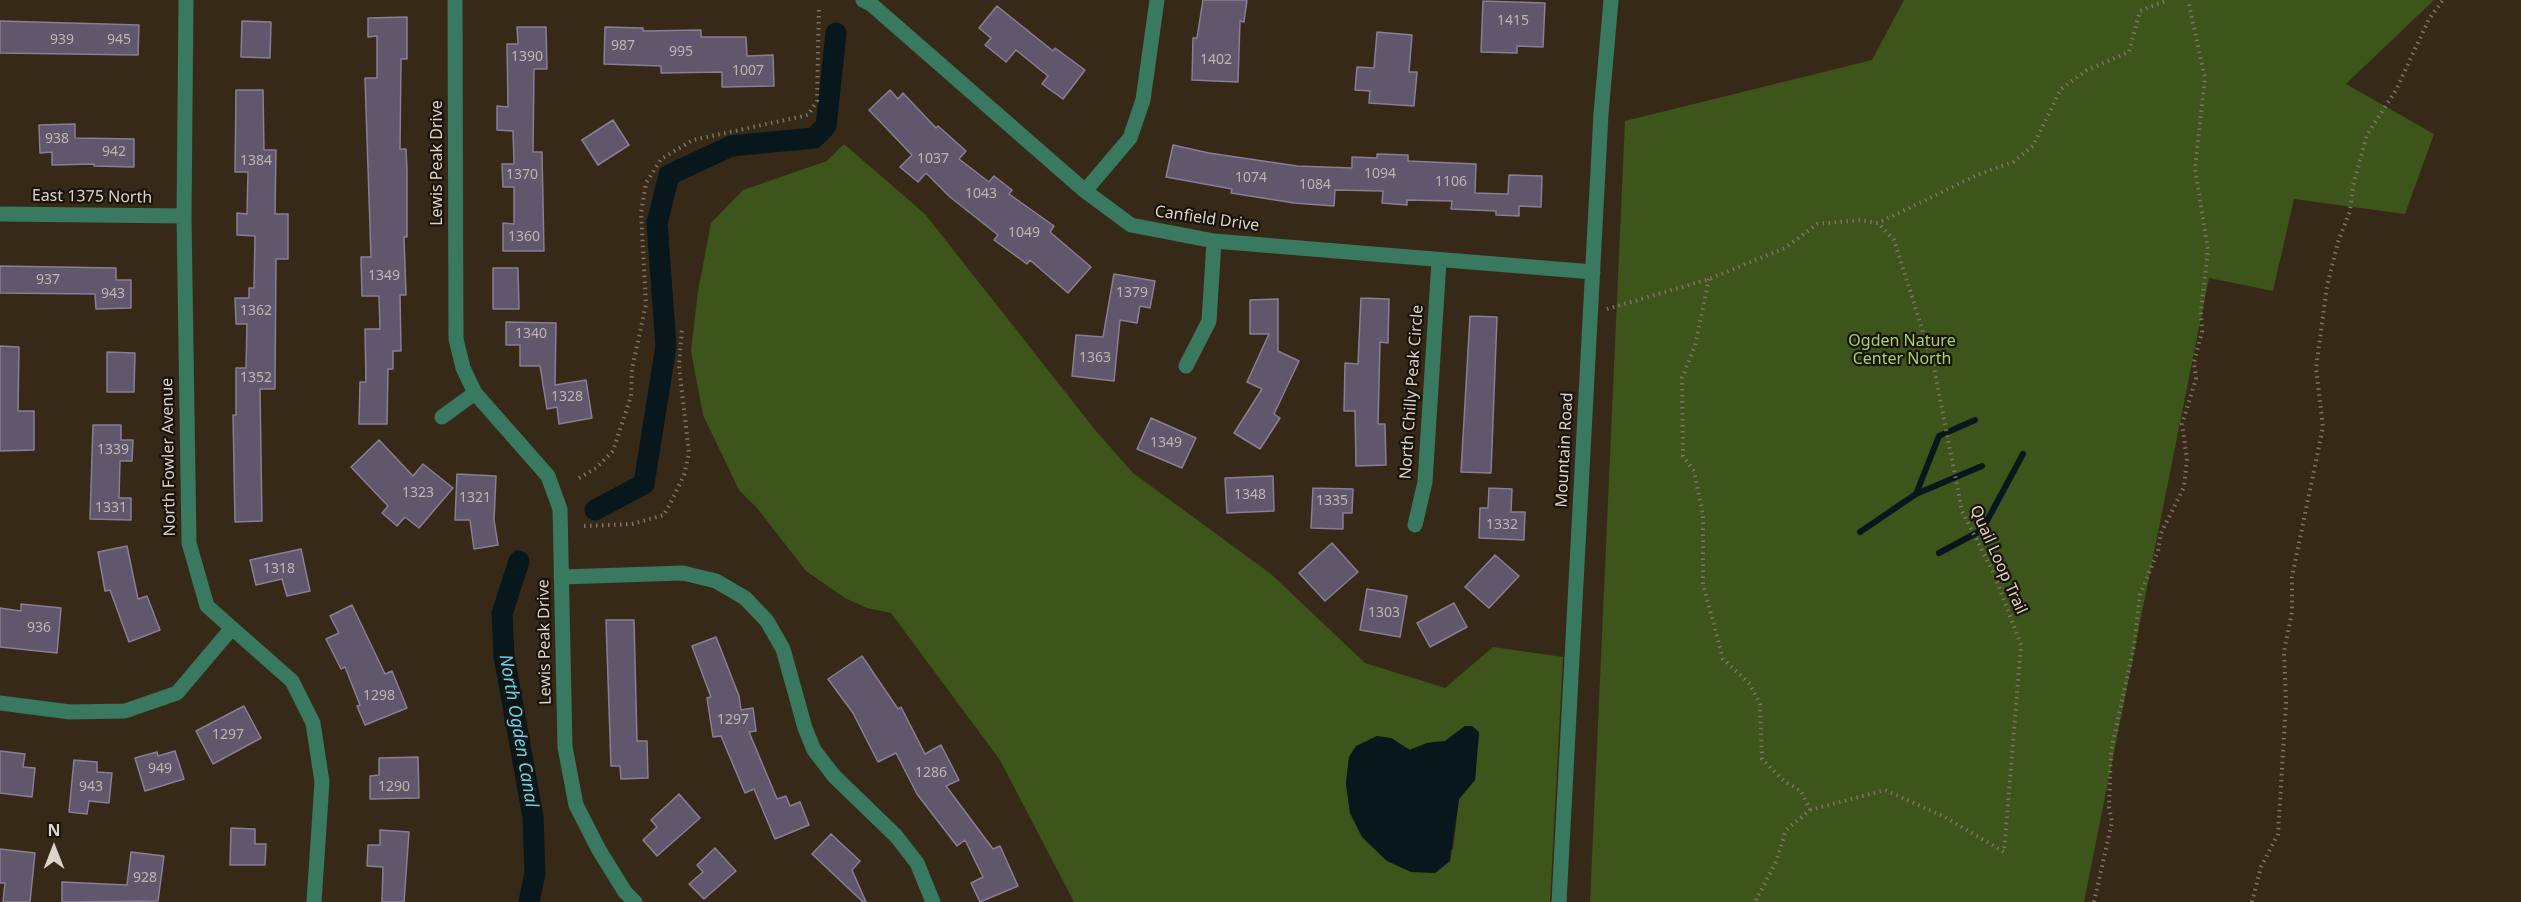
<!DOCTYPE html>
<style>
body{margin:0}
#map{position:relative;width:2521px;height:902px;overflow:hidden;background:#372918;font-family:"Noto Sans",sans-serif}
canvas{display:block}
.north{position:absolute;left:24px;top:818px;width:60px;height:60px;-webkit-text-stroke:4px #1a130c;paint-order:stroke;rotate:0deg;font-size:16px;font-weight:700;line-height:24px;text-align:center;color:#ddd4c9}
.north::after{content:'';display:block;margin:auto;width:21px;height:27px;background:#ddd4c9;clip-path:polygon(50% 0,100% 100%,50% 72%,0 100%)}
</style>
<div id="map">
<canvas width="2521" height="902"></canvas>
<div class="north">N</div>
</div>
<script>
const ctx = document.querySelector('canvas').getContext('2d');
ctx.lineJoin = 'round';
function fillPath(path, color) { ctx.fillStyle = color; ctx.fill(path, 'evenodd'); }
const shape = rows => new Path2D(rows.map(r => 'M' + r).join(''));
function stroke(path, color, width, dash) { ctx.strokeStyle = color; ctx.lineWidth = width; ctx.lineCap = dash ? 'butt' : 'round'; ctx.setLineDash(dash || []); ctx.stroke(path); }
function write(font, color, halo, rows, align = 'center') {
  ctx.font = font + ' "Noto Sans",sans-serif'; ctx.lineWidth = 4.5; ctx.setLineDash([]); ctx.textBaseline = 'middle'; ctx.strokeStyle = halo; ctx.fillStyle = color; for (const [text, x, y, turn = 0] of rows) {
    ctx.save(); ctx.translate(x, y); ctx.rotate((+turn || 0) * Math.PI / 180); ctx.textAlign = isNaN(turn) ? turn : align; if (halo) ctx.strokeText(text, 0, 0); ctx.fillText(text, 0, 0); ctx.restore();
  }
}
fillPath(shape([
 [1904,0,2434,0,2346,84,2434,134,2405,214,2294,199,2273,291,2209,278,2084,902,1590,902,1625,121,1872,60],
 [844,144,925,214,1096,431,1133,473,1271,574,1365,663,1445,688,1493,647,1563,657,1550,902,1074,902,1000,760,891,613,867,608,845,598,806,571,757,508,739,490,703,415,691,351,698,291,711,223,743,190,827,161],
 [1465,726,1479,732,1475,780,1459,799,1453,849,1387,861,1362,837,1350,813,1346,784,1349,757,1356,746,1391,738,1409,750,1427,743,1445,741]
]), '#3d541b');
fillPath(shape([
 [1465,726,1472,726,1479,732,1475,780,1459,799,1450,861,1435,873,1411,872,1387,861,1362,837,1350,813,1346,784,1349,757,1356,746,1377,736,1391,738,1410,750,1427,743,1445,741]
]), '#08171b');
stroke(shape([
 [1916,494,1982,466],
 [1860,532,1916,494,1939,436,1975,420],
 [1939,553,1982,530,2023,454]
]), '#08171b', 6);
stroke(shape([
 [595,510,644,484,666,346,657,223,669,175,731,146,814,138,826,126,836,33],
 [519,561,502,614,504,656,533,817,535,873,529,902]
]), '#08171b', 21);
const building = shape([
 [1203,0,1247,0,1244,22,1240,21,1238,82,1192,80,1193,38,1197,38,1203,0],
 [1483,1,1545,3,1543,47,1517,46,1517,53,1481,52,1483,1],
 [997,6,1053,51,1055,48,1085,70,1063,99,1042,84,1048,76,1016,50,1006,62,985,45,991,38,979,28,997,6],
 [407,17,407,59,401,59,400,149,406,149,407,170,407,237,404,237,406,295,400,295,401,351,393,351,393,369,388,369,387,424,359,424,360,382,366,382,365,329,380,329,379,296,362,296,361,257,371,257,365,78,377,78,377,36,368,37,368,18,407,17],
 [0,21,139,25,138,55,0,53,0,21],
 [242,21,271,22,270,58,241,57,242,21],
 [517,27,546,27,547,69,534,69,533,152,542,152,544,251,503,251,503,223,514,224,514,187,503,187,502,164,514,164,513,131,497,130,497,106,508,107,507,44,518,44,517,27],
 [605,27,643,28,643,31,701,30,701,37,746,37,747,56,773,55,774,86,722,87,722,72,661,73,661,66,604,64,605,27],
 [1377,32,1412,35,1409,72,1417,72,1414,106,1369,103,1370,91,1355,90,1357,67,1374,68,1377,32],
 [236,90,263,90,264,150,276,150,275,214,288,214,288,259,276,259,275,389,260,389,262,521,235,522,233,415,236,415,236,368,246,368,247,324,236,324,235,298,249,298,249,288,254,288,255,236,237,235,237,213,247,214,248,172,235,172,236,90],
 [890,90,898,99,903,93,936,128,938,126,966,151,959,159,989,182,994,176,1012,190,1009,194,1054,226,1050,232,1091,267,1068,293,1030,260,1027,264,994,240,998,235,950,197,926,173,918,182,900,167,912,155,869,110,890,90],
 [613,120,629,145,598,165,582,140,613,120],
 [75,124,75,138,134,139,134,167,94,166,94,164,52,165,52,152,40,153,39,125,75,124],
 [1173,145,1209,153,1297,166,1352,168,1352,157,1377,158,1377,154,1408,155,1408,161,1476,164,1475,193,1508,194,1509,175,1542,176,1541,207,1519,206,1519,216,1496,215,1496,211,1451,209,1452,201,1407,200,1407,205,1382,203,1383,191,1335,190,1334,206,1294,203,1231,193,1232,189,1166,177,1173,145],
 [0,266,116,268,116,280,131,280,131,308,96,309,95,294,0,293,0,266],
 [493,268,518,268,519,309,493,309,493,268],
 [1114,274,1155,281,1150,308,1140,306,1137,323,1120,320,1114,381,1072,376,1076,335,1103,337,1114,274],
 [1361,298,1389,299,1388,343,1380,342,1378,424,1385,424,1386,465,1356,466,1355,411,1344,411,1345,363,1358,364,1361,298],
 [1278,299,1278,351,1299,361,1274,414,1280,418,1260,449,1234,433,1262,389,1247,382,1269,334,1250,334,1250,300,1278,299],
 [1470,316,1497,317,1491,473,1461,472,1470,316],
 [506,322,556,323,555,385,586,380,592,418,559,424,557,407,547,409,540,366,520,366,520,345,506,345,506,322],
 [0,346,19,347,18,411,34,411,34,450,0,451,0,346],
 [107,352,135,353,134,392,107,392,107,352],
 [1151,418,1196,438,1182,468,1137,449,1151,418],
 [93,425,121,425,121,440,133,440,132,461,120,461,119,498,131,498,131,520,90,519,93,425],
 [379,440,413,476,423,464,453,488,419,528,405,517,397,526,382,513,388,506,351,467,379,440],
 [457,474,496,476,494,520,498,545,474,549,470,520,455,520,457,474],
 [1273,476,1274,511,1227,513,1225,478,1273,476],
 [1313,488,1353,489,1352,513,1343,513,1343,529,1311,528,1313,488],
 [1489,488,1512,489,1511,512,1525,512,1524,540,1479,538,1480,508,1488,508,1489,488],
 [1332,543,1358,572,1325,601,1299,573,1332,543],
 [127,546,138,599,147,596,160,630,129,642,110,590,105,591,98,552,127,546],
 [301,549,310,591,287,596,282,579,256,585,250,560,301,549],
 [1495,555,1519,576,1489,608,1465,587,1495,555],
 [1367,589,1407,596,1400,637,1360,630,1367,589],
 [1454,603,1467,627,1430,647,1417,623,1454,603],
 [21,604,61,608,57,653,0,647,0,608,21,611,21,604],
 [352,605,385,674,392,671,407,708,365,725,357,706,360,705,345,667,341,669,326,639,339,633,330,616,352,605],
 [606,620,634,620,637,741,647,741,648,778,621,779,620,766,611,766,606,620],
 [716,637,739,696,741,710,753,708,756,731,749,732,777,799,786,796,790,806,800,802,809,825,775,839,754,789,745,793,721,736,713,737,707,698,711,697,692,646,716,637],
 [862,656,898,709,901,707,925,754,941,745,959,780,946,786,993,849,1000,846,1018,886,980,902,971,883,983,877,965,840,957,846,917,794,896,753,878,762,853,713,828,679,862,656],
 [244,706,261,738,213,764,196,731,244,706],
 [0,751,25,754,23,767,35,768,32,797,0,793,0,751],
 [175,751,184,779,145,791,135,758,157,752,158,756,175,751],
 [418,757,419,798,370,799,370,776,379,775,379,758,418,757],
 [74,760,97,762,97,772,112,773,109,803,89,801,87,814,69,812,74,760],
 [679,794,700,818,657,856,643,840,657,827,651,820,679,794],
 [231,828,255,829,255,844,266,844,265,865,230,865,231,828],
 [380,830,409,832,404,902,382,902,383,867,367,866,368,845,380,845,380,830],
 [831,834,860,861,852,870,866,902,863,902,812,854,831,834],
 [715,848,736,871,704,899,689,884,703,872,697,865,715,848],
 [0,849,35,853,30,902,3,902,5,883,0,883,0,849],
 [131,852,164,856,158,901,62,902,62,882,127,885,131,852]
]);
fillPath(building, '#60576c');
stroke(building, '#887e95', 1.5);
stroke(shape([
 [1709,279,1695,346,1682,378,1683,456,1694,471,1703,515,1703,584,1723,659,1750,684,1760,704,1762,759,1785,782,1801,791,1810,810,1786,830,1776,862,1755,902],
 [1607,309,1709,279,1785,248,1817,224,1860,220,1878,223,1977,175,2013,162,2033,146,2061,89,2087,70,2129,52,2140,11,2168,0],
 [579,478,596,468,613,451,631,396,632,369,646,304,641,213,646,183,661,159,693,140,808,115,817,101,819,6],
 [584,526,632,524,664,515,673,498,684,475,689,453,679,366,682,328],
 [1810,810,1885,790,1945,817,2004,852,2021,645,1994,574,1962,511,1933,363,1894,240,1878,223],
 [2094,902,2112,822,2109,807,2111,751,2134,646,2140,595,2158,551,2161,533,2184,487,2187,459,2182,424,2196,379,2194,362,2202,332,2201,312,2208,250,2195,168,2205,78,2188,0],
 [2252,902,2261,867,2278,834,2286,703,2284,652,2292,612,2292,577,2323,427,2316,368,2327,286,2338,242,2350,211,2353,186,2367,135,2396,90,2429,19,2443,0]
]), '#7f7365', 4, [1.5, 4.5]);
stroke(shape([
 [186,0,184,216,189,543,207,606,292,681,313,723,322,782,314,902],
 [455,0,456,339,463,368,475,393,548,476,560,509,565,747,576,805,599,850,625,892,635,902],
 [863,0,871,4,1085,191,1131,225,1214,241,1593,272],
 [1085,191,1130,138,1143,100,1157,0],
 [0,214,184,216],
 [1186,366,1209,321,1214,241],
 [442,417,475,393],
 [1415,525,1425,482,1439,261],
 [561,577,683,573,716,581,745,598,767,621,783,649,805,728,814,750,834,776,896,836,917,863,933,902],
 [0,703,70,712,125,711,177,693,232,628],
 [1559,902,1601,114,1611,0]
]), '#387960', 15);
write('14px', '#beb5b2', null, [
 ["1415",1513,21],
 ["939",62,40],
 ["945",119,40],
 ["987",623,46],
 ["995",681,52],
 ["1390",527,57],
 ["1402",1216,60],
 ["1007",748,71],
 ["938",57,139],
 ["942",114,152],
 ["1037",933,159],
 ["1384",256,161],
 ["1094",1380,174],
 ["1370",522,175],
 ["1074",1251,178],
 ["1106",1451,182],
 ["1084",1315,185],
 ["1043",981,194],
 ["1049",1024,233],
 ["1360",524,237],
 ["1349",384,276],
 ["937",48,280],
 ["1379",1132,293],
 ["943",113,294],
 ["1362",256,311],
 ["1340",531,334],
 ["1363",1095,358],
 ["1352",256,378],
 ["1328",567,397],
 ["1349",1166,443],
 ["1339",113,450],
 ["1323",418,493],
 ["1348",1250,495],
 ["1321",475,498],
 ["1335",1332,501],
 ["1331",111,508],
 ["1332",1502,525],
 ["1318",279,569],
 ["1303",1384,613],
 ["936",39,628],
 ["1298",379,696],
 ["1297",733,720],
 ["1297",228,735],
 ["949",160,769],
 ["1286",931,773],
 ["943",91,787],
 ["1290",394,787],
 ["928",145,878]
]);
write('16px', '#ddd4c9', '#1a130c', [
 ["Lewis Peak Drive",437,163,-90],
 ["East 1375 North",92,197,1],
 ["Canfield Drive",1207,219,8],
 ["North Chilly Peak Circle",1412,392,-86],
 ["Mountain Road",1565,450,-87],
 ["North Fowler Avenue",169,457,-91],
 ["Quail Loop Trail",1998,560,66],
 ["Lewis Peak Drive",545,642,-91]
]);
write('16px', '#a6d46b', '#1a130c', [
 ["Ogden Nature",1902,341],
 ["Center North",1902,359]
]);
write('italic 18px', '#5fd4f5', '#1a130c', [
 ["North Ogden Canal",518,731,80]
]);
</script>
